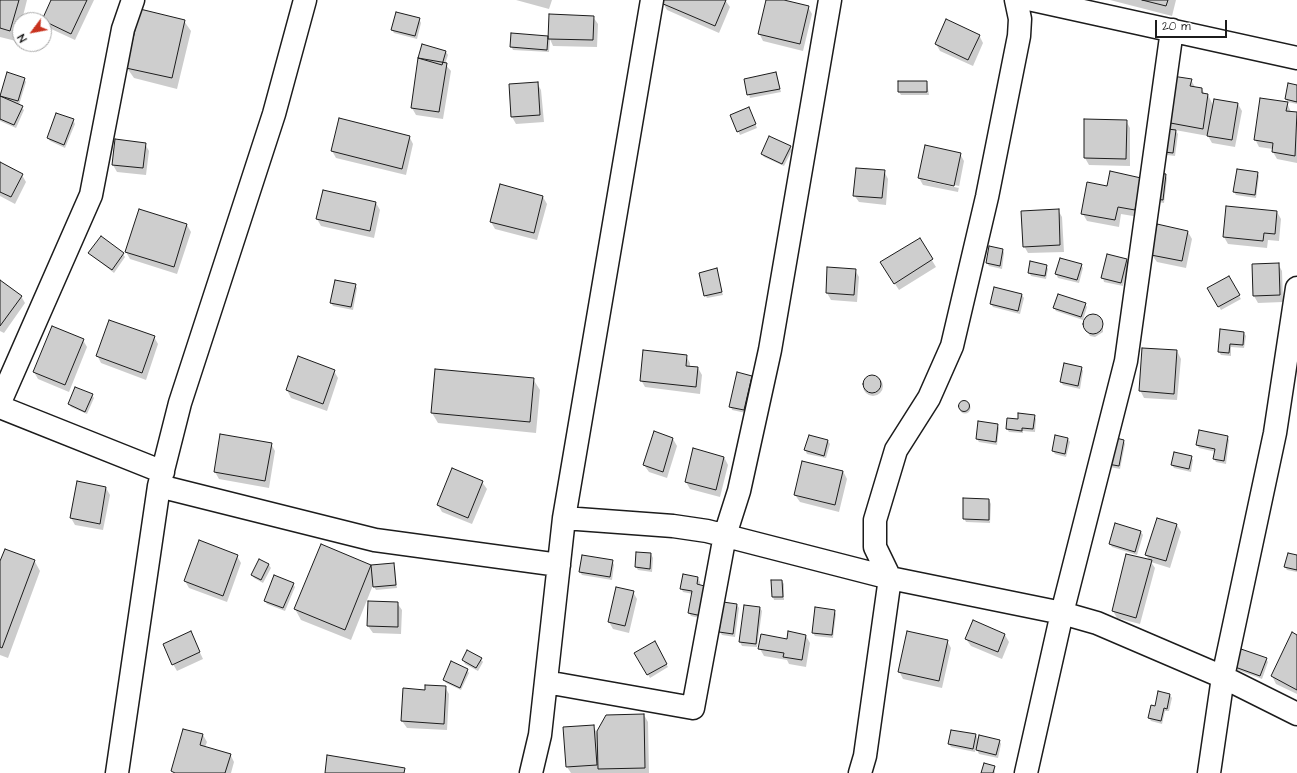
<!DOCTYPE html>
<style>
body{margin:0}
#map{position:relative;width:1297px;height:773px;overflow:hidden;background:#fff;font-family:"Architects Daughter",sans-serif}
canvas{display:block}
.north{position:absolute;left:12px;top:12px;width:40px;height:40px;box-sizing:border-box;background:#fff;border:1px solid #a4a4a4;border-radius:50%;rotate:238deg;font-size:11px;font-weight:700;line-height:16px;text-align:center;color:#1c1c1c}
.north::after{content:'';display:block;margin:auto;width:14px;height:18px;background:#c8321e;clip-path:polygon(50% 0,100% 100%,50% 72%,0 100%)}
.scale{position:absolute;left:1155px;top:20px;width:72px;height:18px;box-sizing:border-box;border:2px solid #1c1c1c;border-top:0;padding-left:5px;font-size:12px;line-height:14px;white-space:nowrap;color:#1c1c1c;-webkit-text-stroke:3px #fff;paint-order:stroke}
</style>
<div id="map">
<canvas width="1297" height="773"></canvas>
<div class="north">N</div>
<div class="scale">20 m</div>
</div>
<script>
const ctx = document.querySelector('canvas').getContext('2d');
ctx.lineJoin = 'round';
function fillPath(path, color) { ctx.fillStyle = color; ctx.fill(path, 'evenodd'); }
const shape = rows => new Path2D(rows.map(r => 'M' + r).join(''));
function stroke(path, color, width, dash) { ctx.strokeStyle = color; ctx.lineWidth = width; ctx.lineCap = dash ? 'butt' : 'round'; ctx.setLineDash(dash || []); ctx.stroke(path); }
fillPath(shape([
 [0,0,27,0,22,20,20,20,16,41,0,37],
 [53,0,94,0,75,40,47,27,44,21],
 [516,0,552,0,549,9],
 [664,0,725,0,730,7,719,33,667,10,663,3],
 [767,0,779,0,808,7,812,14,803,51,763,41,759,33],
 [1110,0,1176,0,1172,16],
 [593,17,598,24,597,47,553,46,550,39,549,52,513,50,511,46,512,34,549,37],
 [419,19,421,23,417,39,394,33,392,30],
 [184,21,191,31,177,89,134,78,127,68],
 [979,35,983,43,973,66,940,51,936,44],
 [423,45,446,52,448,55,445,64,451,71,443,119,416,115,412,108],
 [776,73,781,92,750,98,745,80],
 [24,79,26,82,19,105,24,110,16,128,0,121,0,98],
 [1191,80,1195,87,1202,89,1205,95,1208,95,1213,105,1238,104,1242,111,1235,147,1212,143,1208,136,1175,130,1178,134,1175,156,1159,154,1171,130,1166,122],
 [927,82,929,95,901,95,899,92],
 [537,83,541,90,544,122,516,124,512,117],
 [1297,86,1297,104,1288,102,1286,99],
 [1287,103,1291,112,1297,113,1297,163,1277,159,1273,152,1273,149,1259,147,1255,139],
 [750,112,757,128,740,135,731,115],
 [73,120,75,124,65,148,50,141,48,138],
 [1085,120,1126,121,1130,128,1130,166,1089,165,1085,158],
 [409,136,413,144,406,175,336,158,332,151],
 [145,144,149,151,146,175,117,172,113,165],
 [790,147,792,150,784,166,764,157,762,154],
 [960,154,964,161,958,192,923,185,919,178],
 [923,178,959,186,959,188,923,180],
 [0,163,22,175,26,182,15,204,0,196],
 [1163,164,1165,167,1164,174,1167,178,1164,203,1152,201],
 [884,171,888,179,886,205,859,202,854,195],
 [1257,173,1259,176,1256,198,1236,195,1234,192],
 [1141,178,1139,217,1121,214,1119,227,1087,221,1083,214,1108,187],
 [501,186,543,197,547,204,537,240,495,229,491,222],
 [376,203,380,210,374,238,321,226,317,219],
 [1058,210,1062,217,1064,252,1028,253,1024,246],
 [1277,212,1281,219,1279,241,1268,240,1267,248,1228,244,1224,237],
 [187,225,191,232,177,274,130,259,126,252],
 [1188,232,1192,239,1186,268,1157,262,1152,255],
 [919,239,936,267,899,290,886,270],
 [990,247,1003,250,1004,253,1002,269,989,266,987,263],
 [89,253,123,254,125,257,114,273],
 [1126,260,1128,263,1123,286,1104,282,1103,278],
 [1278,264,1282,271,1283,302,1258,303,1254,296],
 [1081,265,1083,268,1079,283,1058,278,1056,274],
 [1046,266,1048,269,1046,279,1031,276,1029,272],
 [716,270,723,295,707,298,705,295],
 [855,270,859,277,857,302,831,300,827,293],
 [1228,277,1241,299,1221,310,1208,288],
 [0,281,21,296,25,303,4,333,0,331],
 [355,285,357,288,353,310,333,306,331,303],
 [1022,295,1024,298,1020,314,993,307,991,304],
 [1085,304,1087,307,1083,320,1056,311,1054,308],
 [1092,314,1097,315,1103,322,1103,332,1095,337,1090,336,1083,323,1083,320,1087,315],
 [1244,333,1246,336,1244,348,1231,347,1231,356,1221,355,1219,352],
 [154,337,158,344,146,380,101,363,97,355],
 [83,340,87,347,69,392,38,379,34,372],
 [1177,351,1181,359,1177,400,1144,398,1140,390],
 [686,356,690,363,690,367,698,368,702,375,700,394,645,387,641,380],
 [299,358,334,371,338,378,327,411,291,398,287,390],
 [1081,367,1083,371,1080,389,1063,385,1061,382],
 '863 386a10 10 0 1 1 20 0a10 10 0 1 1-20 0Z',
 [751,377,753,380,746,413,732,410,731,407],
 [533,379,540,390,536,433,438,423,432,413],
 [92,395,94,398,87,414,71,407,69,404],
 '959.5 408a5.5 5.5 0 1 1 11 0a5.5 5.5 0 1 1-11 0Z',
 [1034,416,1036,419,1035,432,1023,431,1023,433,1009,432,1007,429],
 [997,425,999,428,997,445,979,442,977,439],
 [809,436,828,441,830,444,826,458,807,454,805,450],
 [1227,437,1229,440,1226,464,1216,462,1214,459,1216,452,1199,448,1197,445],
 [673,439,677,446,667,478,649,472,644,465],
 [1068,439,1070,442,1066,457,1055,454,1053,451],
 [1124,441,1125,444,1120,469,1105,466],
 [271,444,275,451,269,488,219,479,215,472],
 [724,457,728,465,720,497,690,489,686,482],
 [1191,457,1193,460,1191,472,1174,468,1172,465],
 [843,471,847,479,839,512,800,502,795,495],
 [482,482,487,489,472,524,442,512,438,505],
 [106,488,110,495,103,530,75,525,71,518],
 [989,500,991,504,990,523,966,522,964,518],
 [1157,519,1177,525,1181,532,1170,568,1151,562,1155,568,1140,624,1117,618,1113,611,1150,561,1146,555],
 [1141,532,1143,535,1137,555,1112,547,1110,544],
 [321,545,372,567,393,564,395,567,397,588,376,590,373,585,351,640,301,620,295,609],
 [637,553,651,554,653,558,652,572,638,570,636,567],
 [237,556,241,563,227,602,189,588,185,581],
 [1297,556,1297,572,1287,570,1285,567],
 [34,560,40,571,8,658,0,655,0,564],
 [260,560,269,565,271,568,263,583,254,578,252,575],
 [612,561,614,565,612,580,582,575,580,572],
 [698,578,700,582,703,619,691,616,689,613,693,594,683,592,681,588],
 [782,581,784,584,784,600,774,600,773,597],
 [293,584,295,587,285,611,267,604,265,601],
 [633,592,637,599,629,633,613,629,609,622],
 [397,603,402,610,401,634,373,633,368,626],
 [737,605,739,608,735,637,722,635,720,632],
 [745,606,760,608,762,611,757,647,742,646,740,642],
 [834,611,836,614,833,638,815,636,813,633],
 [1005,635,1009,642,1002,659,971,646,966,639],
 [806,636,810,643,806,667,789,664,787,660,764,656,760,649],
 [1297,636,1297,694,1276,684,1272,676],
 [194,640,203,659,177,671,173,664],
 [947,641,951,648,942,688,903,679,899,671],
 [654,643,668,667,650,678,636,653],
 [481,659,483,662,478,671,465,664,463,660],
 [1266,659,1268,662,1262,679,1238,670,1236,667],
 [467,670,469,673,461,690,446,683,444,680],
 [445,687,449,694,447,730,407,728,402,721,426,691],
 [1170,695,1172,698,1169,711,1165,711,1162,724,1151,721,1149,718,1156,707],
 [644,715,648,722,649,773,571,773,567,767,593,726,598,735],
 [203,735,207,742,205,747,230,754,234,762,231,773,174,773,172,771],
 [976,735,979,741,999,740,1001,744,998,758,979,754,976,748,975,752,951,747,949,744],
 [994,767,995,773,982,773]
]), '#0003');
const building = shape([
 [0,0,19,0,10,31,0,28,0,0],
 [51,0,87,0,71,34,42,20,51,0],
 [663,0,726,0,715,26,661,3,663,0],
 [766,0,784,0,809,6,800,44,758,34,766,0],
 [1142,0,1168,0,1166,6,1142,0],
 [140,9,185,20,172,78,126,68,140,9],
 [396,12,420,18,415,36,391,30,396,12],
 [549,14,594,16,593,40,548,39,549,14],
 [946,19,980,35,968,60,935,44,946,19],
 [511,33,548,36,547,50,510,47,511,33],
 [422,44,446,51,442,65,418,58,422,44],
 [418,58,447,63,439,112,411,108,418,58],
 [7,72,25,78,18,101,0,96,7,72],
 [776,72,780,89,747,95,744,79,776,72],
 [1172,76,1192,79,1190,86,1202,88,1202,93,1208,94,1203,129,1165,122,1172,76],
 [898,81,927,81,927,92,898,92,898,81],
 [538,82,540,115,511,117,509,84,538,82],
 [1288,83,1297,85,1297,102,1285,99,1288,83],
 [0,96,23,106,14,125,0,119,0,96],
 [1260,98,1288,102,1286,111,1297,112,1295,156,1272,152,1273,143,1254,140,1260,98],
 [1214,99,1238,103,1232,140,1207,136,1214,99],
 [749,107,756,124,737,132,730,115,749,107],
 [56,113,74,119,64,145,47,138,56,113],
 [339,118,410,136,402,169,331,151,339,118],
 [1084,119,1127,120,1126,159,1084,158,1084,119],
 [1159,128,1176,130,1173,153,1156,151,1159,128],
 [769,136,791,146,782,164,761,154,769,136],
 [115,139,146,143,143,168,112,165,115,139],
 [925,145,961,153,954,186,918,178,925,145],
 [0,162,23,174,11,197,0,192,0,162],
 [856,168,885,170,882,198,853,196,856,168],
 [1237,169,1258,172,1255,195,1233,192,1237,169],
 [1110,171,1141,178,1135,210,1118,207,1115,220,1081,214,1087,182,1107,186,1110,171],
 [1152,172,1166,174,1163,200,1149,198,1152,172],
 [500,184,543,196,534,233,490,222,500,184],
 [323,190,376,202,370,231,316,219,323,190],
 [1226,206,1277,211,1275,234,1264,233,1263,241,1223,237,1226,206],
 [139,209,187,224,174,267,125,252,139,209],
 [1059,209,1060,245,1023,247,1021,211,1059,209],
 [1157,224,1188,231,1182,261,1151,255,1157,224],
 [101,236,124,253,112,270,88,253,101,236],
 [920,238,933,259,894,284,880,262,920,238],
 [989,246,1003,249,1000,266,986,263,989,246],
 [1107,254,1127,259,1121,283,1101,278,1107,254],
 [1060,258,1082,264,1077,280,1055,274,1060,258],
 [1030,261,1047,265,1045,276,1028,273,1030,261],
 [1279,263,1280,295,1253,296,1252,264,1279,263],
 [827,267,856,269,854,295,826,293,827,267],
 [717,268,722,292,704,296,699,273,717,268],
 [1229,276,1240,295,1218,307,1207,288,1229,276],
 [0,280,22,296,0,326,0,280],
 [335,280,356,284,351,307,330,303,335,280],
 [994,287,1022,294,1018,311,990,304,994,287],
 [1058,294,1086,303,1081,317,1053,308,1058,294],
 '1083 324a10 10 0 1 1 20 0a10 10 0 1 1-20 0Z',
 [109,320,155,336,142,373,96,356,109,320],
 [52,326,84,339,65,385,33,372,52,326],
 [1220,329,1244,332,1243,345,1230,344,1229,353,1218,352,1220,329],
 [1142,348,1177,350,1174,394,1139,391,1142,348],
 [643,350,687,355,686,366,698,367,696,387,640,381,643,350],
 [298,356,335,370,323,404,286,390,298,356],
 [1064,363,1082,367,1078,386,1060,382,1064,363],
 [435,369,534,378,530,422,431,413,435,369],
 [737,372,752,376,744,410,729,407,737,372],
 '863 384a9 9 0 1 1 18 0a9 9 0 1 1-18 0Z',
 [75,387,93,394,85,412,68,404,75,387],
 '958.5 406a5.5 5.5 0 1 1 11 0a5.5 5.5 0 1 1-11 0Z',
 [1018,413,1035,415,1033,429,1022,428,1022,431,1006,429,1007,418,1018,419,1018,413],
 [978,421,998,424,996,442,976,439,978,421],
 [1199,430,1228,436,1224,461,1213,459,1215,449,1196,445,1199,430],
 [654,431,673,438,663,472,643,465,654,431],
 [220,434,272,443,265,481,214,472,220,434],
 [809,435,828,440,824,456,804,450,809,435],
 [1055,435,1068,438,1065,454,1052,451,1055,435],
 [1108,436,1124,440,1119,466,1102,463,1108,436],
 [693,448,724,457,716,490,685,482,693,448],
 [1174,452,1192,456,1189,469,1171,465,1174,452],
 [802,461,843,471,835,505,794,495,802,461],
 [452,468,483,481,468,518,437,505,452,468],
 [77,481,106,487,100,524,70,518,77,481],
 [963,498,989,499,989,520,963,519,963,498],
 [1157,518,1177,524,1166,561,1145,555,1157,518],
 [1115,523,1141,531,1135,552,1109,544,1115,523],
 [199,540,238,555,223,596,184,581,199,540],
 [321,544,371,565,345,630,294,609,321,544],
 [5,549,35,560,2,648,0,647,0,561,5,549],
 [636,552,651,553,650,569,635,567,636,552],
 [1288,553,1297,555,1297,570,1284,567,1288,553],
 [1126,554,1152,560,1136,618,1112,611,1126,554],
 [582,555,613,560,610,577,579,572,582,555],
 [259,559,269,564,261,580,251,575,259,559],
 [394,563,396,585,373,587,371,565,394,563],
 [683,574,698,577,697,584,708,587,702,616,688,613,692,591,680,589,683,574],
 [274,575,294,583,283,608,264,601,274,575],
 [771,580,782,580,783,597,772,597,771,580],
 [616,587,634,591,625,626,608,622,616,587],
 [368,601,398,602,398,627,367,626,368,601],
 [723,602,737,604,733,634,719,632,723,602],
 [744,605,760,607,756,644,739,642,744,605],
 [815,607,835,610,832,635,812,633,815,607],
 [973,620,1005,634,998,652,965,639,973,620],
 [191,631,200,652,172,665,163,644,191,631],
 [788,631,806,635,802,660,783,657,784,653,758,649,761,634,787,639,788,631],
 [907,631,948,640,939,681,898,672,907,631],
 [1292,632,1297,635,1297,690,1271,676,1292,632],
 [655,641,667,664,647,675,634,653,655,641],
 [1241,649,1267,658,1260,676,1235,667,1241,649],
 [467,650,482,658,476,668,462,660,467,650],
 [451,661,468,669,460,688,443,680,451,661],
 [425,685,446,686,444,724,401,721,403,688,425,690,425,685],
 [1158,691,1170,694,1167,709,1164,708,1161,721,1148,718,1151,705,1155,706,1158,691],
 [644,714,645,768,598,769,597,731,606,715,644,714],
 [594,725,597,765,566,767,563,727,594,725],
 [183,729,203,734,200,745,231,754,225,773,175,773,171,771,183,729],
 [951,730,976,734,973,749,948,744,951,730],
 [979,735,1000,740,996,755,976,750,979,735],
 [327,755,405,768,404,773,325,773,327,755],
 [984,763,995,766,993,773,981,773,984,763]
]);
fillPath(building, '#cecece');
stroke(building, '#1c1c1c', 1);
const minor = shape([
 [1033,0,1297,58],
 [0,402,91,195,123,29,133,0],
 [0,407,163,472],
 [159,486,375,540,559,565],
 [564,518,673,526,707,531,890,578,1062,613,1097,623,1223,677,1297,714],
 [546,682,693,708,725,535,739,491,770,350,830,0],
 [117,773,159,486,180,403,274,114,305,0],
 [531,773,540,735,564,518,652,0],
 [860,773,865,756,890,578,875,547,875,520,896,450,929,398,952,346,987,197,1019,36,1020,19,1016,0],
 [1026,773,1062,613,1126,361,1172,30],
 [1209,773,1223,677,1275,433,1297,288]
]);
stroke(minor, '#1c1c1c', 25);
stroke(minor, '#fff', 22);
</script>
